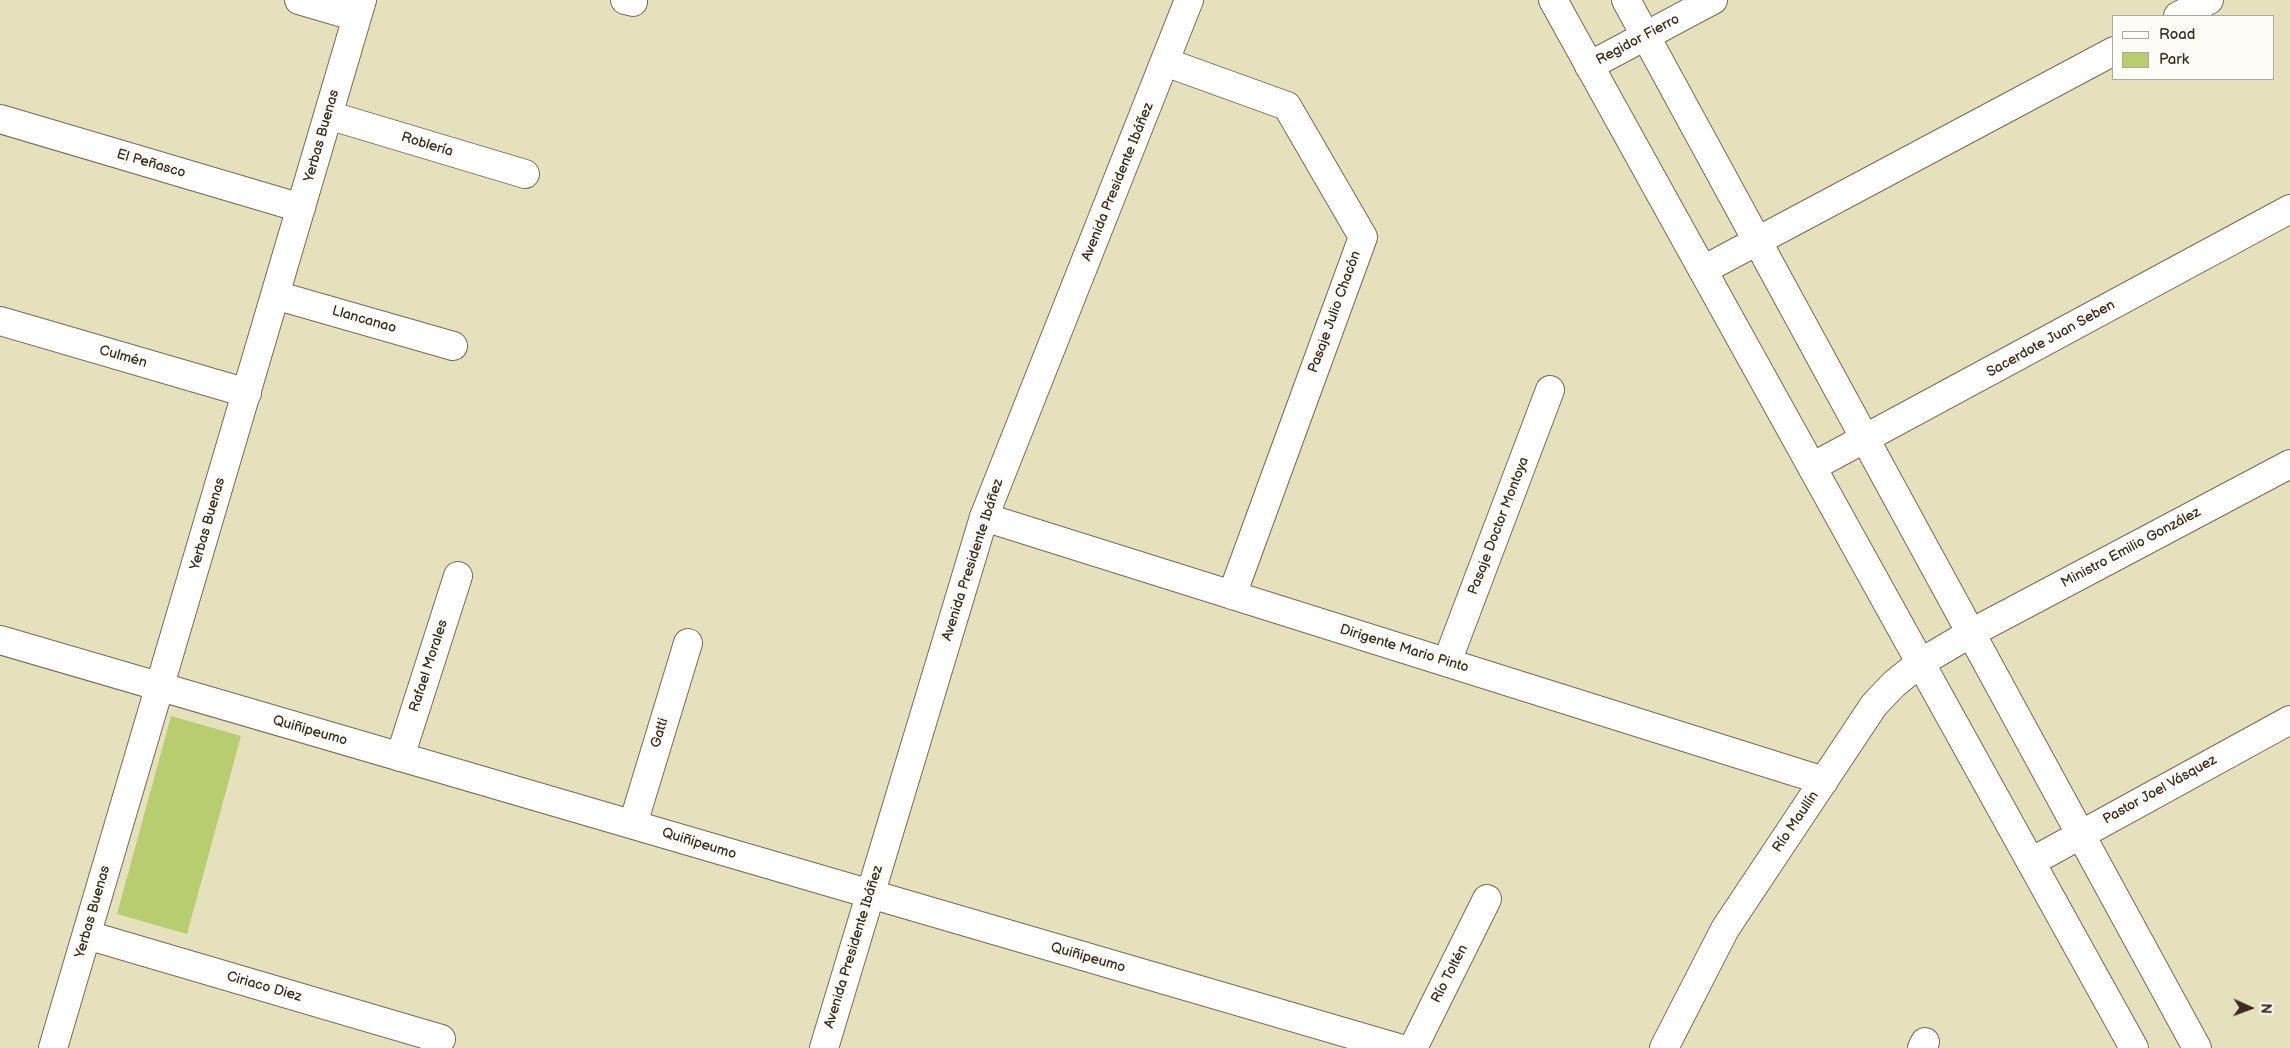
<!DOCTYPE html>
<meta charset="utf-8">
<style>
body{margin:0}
#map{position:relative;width:2290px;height:1048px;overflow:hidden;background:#e6e1bd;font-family:"Balsamiq Sans",sans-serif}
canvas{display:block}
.legend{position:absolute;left:2112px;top:15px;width:162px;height:65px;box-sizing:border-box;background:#fdfcf7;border:1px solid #afa8a0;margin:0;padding:6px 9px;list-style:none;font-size:15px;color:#3b2a1e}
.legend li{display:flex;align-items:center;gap:10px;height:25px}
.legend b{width:25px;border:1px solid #afa8a0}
.north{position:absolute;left:2225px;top:983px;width:50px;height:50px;-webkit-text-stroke:4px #fdfcf7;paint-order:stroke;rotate:92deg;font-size:14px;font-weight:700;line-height:20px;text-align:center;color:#3b2a1e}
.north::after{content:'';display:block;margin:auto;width:18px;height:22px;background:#3b2a1e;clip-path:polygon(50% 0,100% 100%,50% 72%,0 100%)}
</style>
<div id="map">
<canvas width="2290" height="1048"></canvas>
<ul class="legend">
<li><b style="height:6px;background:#fff"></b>Road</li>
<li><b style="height:14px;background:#b8cd70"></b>Park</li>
</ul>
<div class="north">N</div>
</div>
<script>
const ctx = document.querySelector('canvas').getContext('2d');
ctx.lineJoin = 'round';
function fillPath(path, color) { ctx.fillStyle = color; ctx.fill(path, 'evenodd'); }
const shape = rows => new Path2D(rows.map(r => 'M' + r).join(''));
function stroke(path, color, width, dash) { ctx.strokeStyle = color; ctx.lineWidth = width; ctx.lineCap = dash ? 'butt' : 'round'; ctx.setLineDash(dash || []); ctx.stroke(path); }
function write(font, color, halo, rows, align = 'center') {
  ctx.font = font + ' "Balsamiq Sans",sans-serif'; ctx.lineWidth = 4.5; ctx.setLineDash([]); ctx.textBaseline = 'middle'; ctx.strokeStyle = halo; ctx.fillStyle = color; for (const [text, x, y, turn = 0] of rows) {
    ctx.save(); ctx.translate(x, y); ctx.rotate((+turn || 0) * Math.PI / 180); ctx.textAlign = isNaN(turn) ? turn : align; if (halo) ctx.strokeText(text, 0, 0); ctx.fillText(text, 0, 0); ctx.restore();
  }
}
fillPath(shape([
 [171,716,241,736,187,934,117,914]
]), '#b8cd70');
const minor = shape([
 [299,0,357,17],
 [625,0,633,2],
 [2178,16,2209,0],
 [1165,62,1287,106,1363,237,1232,595],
 [1589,66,1713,0],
 [328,115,525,174],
 [0,119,301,208],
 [1703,270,2114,51],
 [275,295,453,346],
 [0,321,247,393],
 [1812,467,2290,209],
 [984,517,1824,781],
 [1447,662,1550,390],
 [400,757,458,576],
 [633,824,688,643],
 [2031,862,2290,720],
 [87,935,441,1039],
 [53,1048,362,0],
 [1413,1048,1487,899],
 [1664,1048,1725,929,1874,705,1894,684,1920,663,1971,633,2290,464],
 [1922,1048,1925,1042]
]);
const tertiary = shape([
 [1553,0,2134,1048],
 [1626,0,2197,1048],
 [0,640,1398,1048],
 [824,1048,984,517,1189,0]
]);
stroke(minor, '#776a56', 30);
stroke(tertiary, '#776a56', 30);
stroke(minor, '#fff', 28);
stroke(tertiary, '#fff', 28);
write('14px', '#3b2a1e', '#fdfcf7', [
 ["Regidor Fierro",1638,40,-28],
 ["Yerbas Buenas",322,136,-74],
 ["Roblería",427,145,17],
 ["El Peñasco",151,164,16],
 ["Avenida Presidente Ibáñez",1118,182,-68],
 ["Pasaje Julio Chacón",1335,312,-70],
 ["Llancanao",364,320,16],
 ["Sacerdote Juan Seben",2051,339,-29],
 ["Culmén",123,357,16],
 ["Yerbas Buenas",208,524,-74],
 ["Pasaje Doctor Montoya",1499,526,-69],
 ["Ministro Emilio González",2131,548,-28],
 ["Avenida Presidente Ibáñez",973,560,-72],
 ["Dirigente Mario Pinto",1404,649,17],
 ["Rafael Morales",429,666,-72],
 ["Quiñipeumo",310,731,16],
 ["Gatti",660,733,-73],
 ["Pastor Joel Vásquez",2160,790,-29],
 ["Río Maullín",1796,822,-56],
 ["Quiñipeumo",699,844,17],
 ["Yerbas Buenas",93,912,-74],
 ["Avenida Presidente Ibáñez",854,947,-73],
 ["Quiñipeumo",1088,958,16],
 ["Río Toltén",1450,974,-63],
 ["Ciriaco Diez",264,987,16]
]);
</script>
